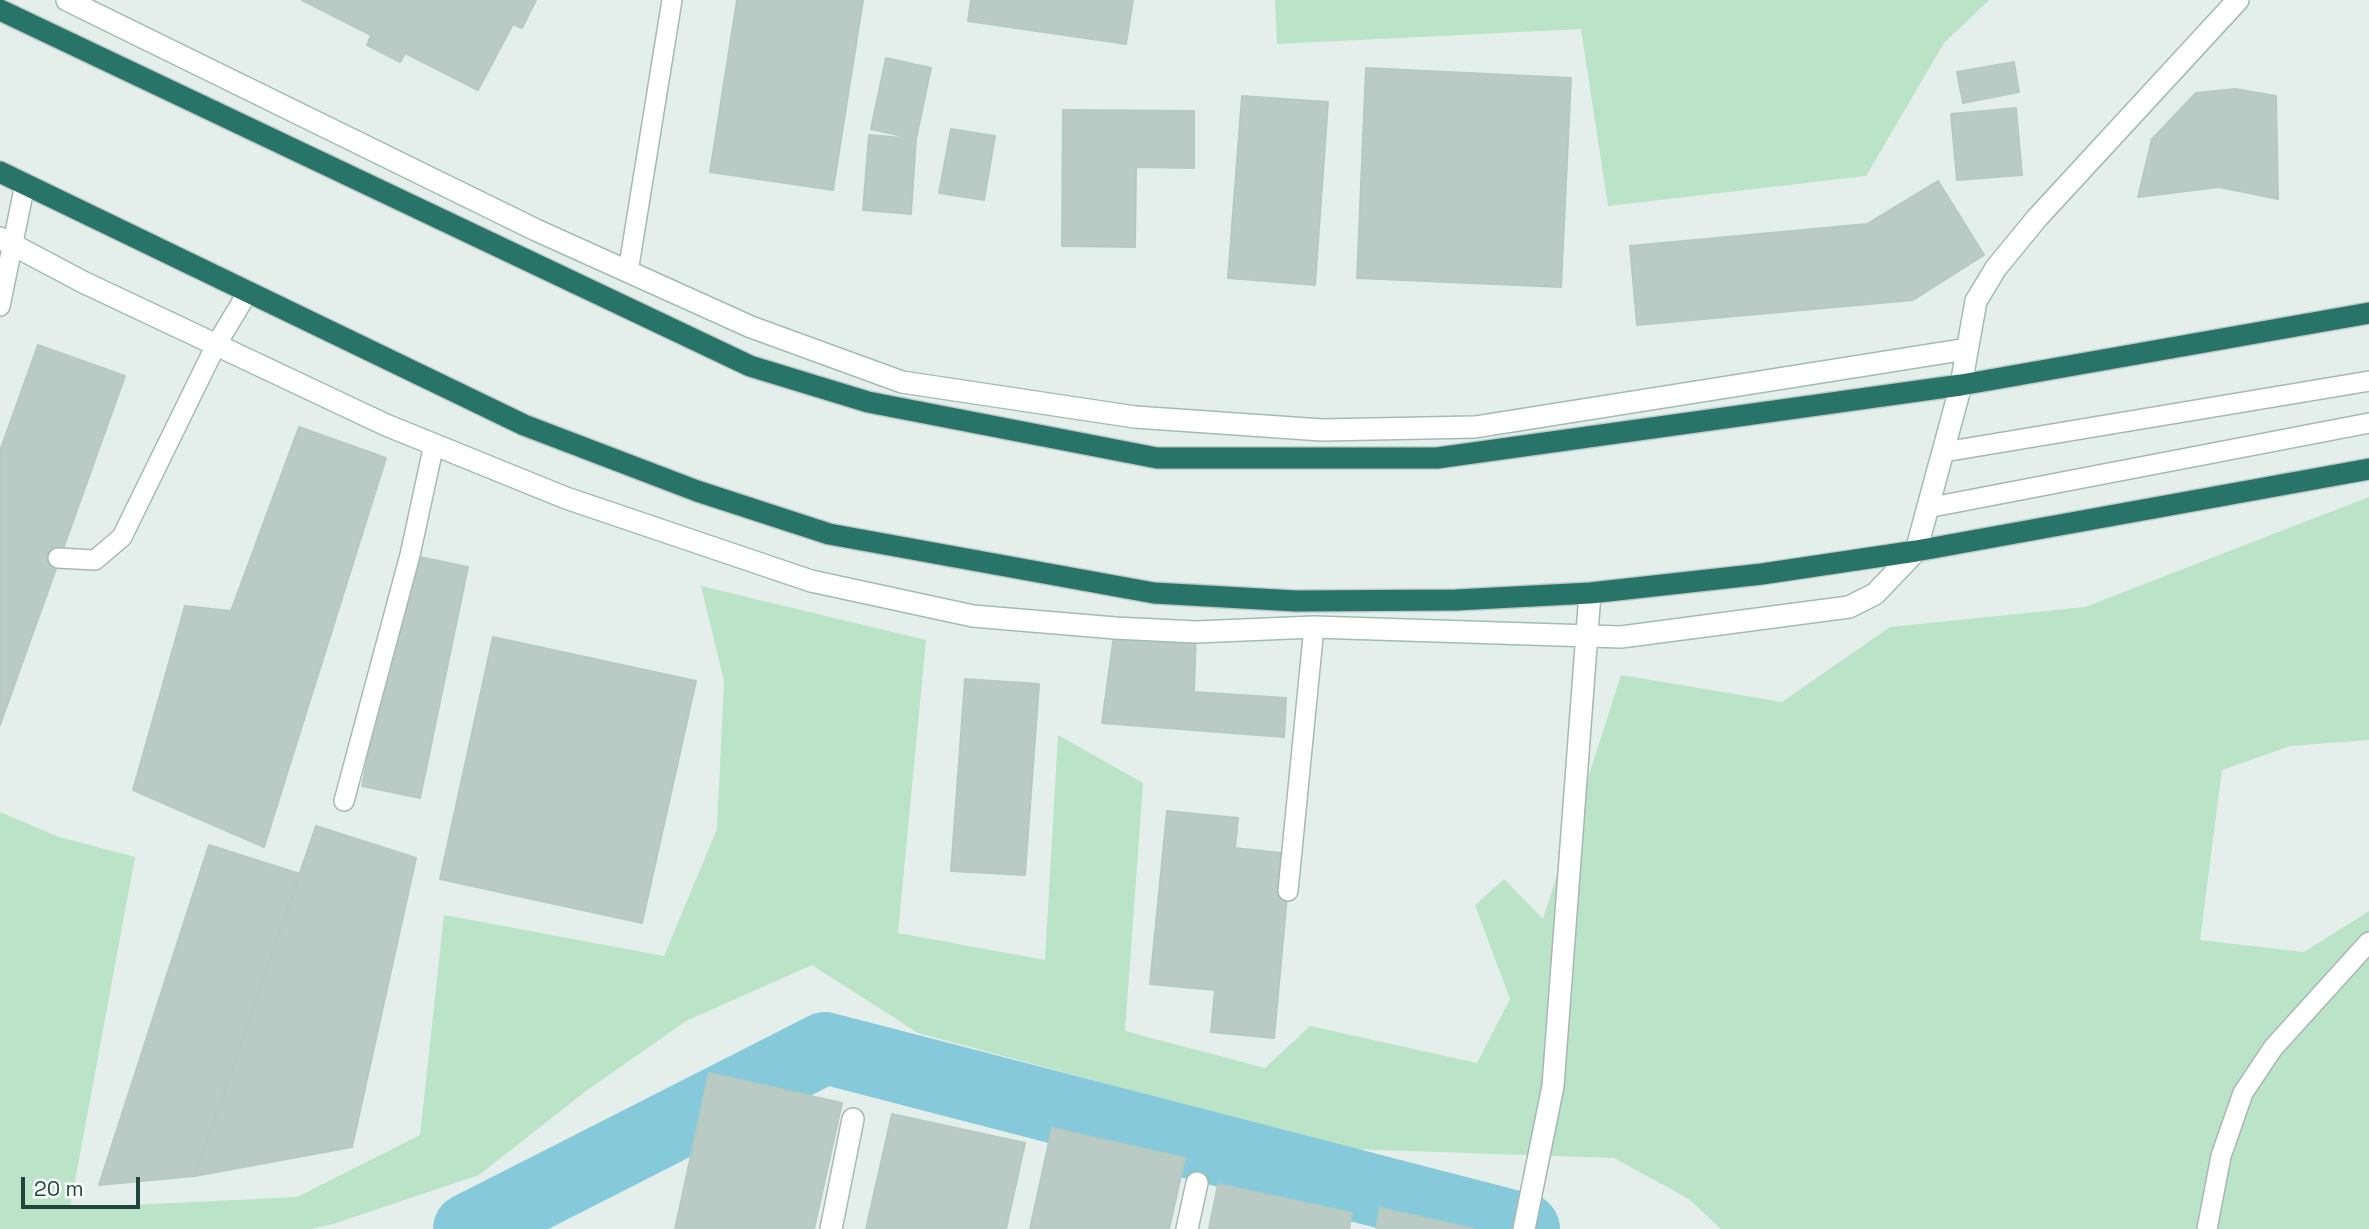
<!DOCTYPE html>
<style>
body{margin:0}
#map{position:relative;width:2369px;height:1229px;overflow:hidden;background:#e4efeb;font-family:"Space Grotesk",sans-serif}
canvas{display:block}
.scale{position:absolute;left:21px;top:1177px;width:119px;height:32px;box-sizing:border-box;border:4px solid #21443c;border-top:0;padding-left:9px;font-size:21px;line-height:24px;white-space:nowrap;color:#21443c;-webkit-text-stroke:5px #f6fbf8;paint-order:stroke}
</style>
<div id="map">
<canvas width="2369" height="1229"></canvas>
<div class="scale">20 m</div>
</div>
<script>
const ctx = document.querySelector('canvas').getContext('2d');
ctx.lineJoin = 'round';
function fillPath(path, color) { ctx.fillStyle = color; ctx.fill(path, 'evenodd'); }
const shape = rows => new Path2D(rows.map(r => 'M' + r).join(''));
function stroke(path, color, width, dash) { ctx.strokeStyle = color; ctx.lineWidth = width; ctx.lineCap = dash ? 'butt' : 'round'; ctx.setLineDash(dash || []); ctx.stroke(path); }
fillPath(shape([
 [1275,0,1989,0,1944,43,1866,176,1608,206,1581,29,1277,44],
 [2369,497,2369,740,2290,746,2222,770,2200,940,2304,952,2369,911,2369,1229,1721,1229,1689,1199,1614,1158,1350,1149,918,1033,812,965,686,1021,586,1091,479,1175,333,1224,311,1229,0,1229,0,812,59,837,135,857,70,1208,297,1197,420,1135,444,915,664,956,717,829,724,681,701,586,926,640,898,933,1045,960,1058,735,1143,783,1125,1031,1265,1068,1310,1026,1477,1063,1510,999,1475,905,1504,879,1543,919,1621,675,1782,702,1890,627,2085,607]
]), '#bbe3c8');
stroke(shape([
 [469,1229,825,1048,1524,1229]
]), '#86c9da', 72);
const building = shape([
 [302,0,536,0,522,28,513,24,478,90,405,53,400,62,367,45,371,35,302,0],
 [737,0,863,0,833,190,710,172,737,0],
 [971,0,1133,0,1126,44,968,21,971,0],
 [886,58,931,68,916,139,871,129,886,58],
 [2014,62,2019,92,1963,103,1957,72,2014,62],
 [1366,68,1571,78,1561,287,1357,278,1366,68],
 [2235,89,2276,96,2278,199,2219,187,2138,197,2152,139,2196,93,2235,89],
 [1242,96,1328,102,1315,285,1228,278,1242,96],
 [2016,108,2022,175,1957,180,1951,114,2016,108],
 [1063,110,1194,111,1194,168,1136,167,1135,247,1062,246,1063,110],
 [951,129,995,136,984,200,939,193,951,129],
 [869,135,916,139,911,214,863,210,869,135],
 [1938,181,1984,255,1913,300,1637,325,1630,246,1867,224,1938,181],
 [38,345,125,376,0,725,0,451,38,345],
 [299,427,386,458,264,847,133,790,185,606,231,611,299,427],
 [410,555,468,567,420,798,362,786,410,555],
 [1115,628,1196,632,1194,692,1286,698,1284,737,1102,723,1115,628],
 [493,637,696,681,642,923,440,879,493,637],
 [965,679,1039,684,1025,875,951,871,965,679],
 [1167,811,1238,818,1235,848,1291,854,1274,1038,1211,1032,1215,990,1150,984,1167,811],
 [316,826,416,858,352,1147,195,1176,316,826],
 [209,845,300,874,195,1176,99,1185,209,845],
 [709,1073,842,1103,814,1229,675,1229,709,1073],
 [892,1114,1025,1143,1006,1229,866,1229,892,1114],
 [1052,1128,1185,1158,1169,1229,1030,1229,1052,1128],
 [1218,1184,1352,1213,1349,1229,1209,1229,1218,1184],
 [1380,1208,1474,1229,1376,1229,1380,1208]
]);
fillPath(building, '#b9cbc4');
stroke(building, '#b6cac2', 2);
const lane = shape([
 [628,272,672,0],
 [0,306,25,184],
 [1944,452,2369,381],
 [1927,508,2369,423],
 [58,558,95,560,122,537,216,345,248,292],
 [344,801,410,555,434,444],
 [1288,891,1314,627],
 [2207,1229,2221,1156,2243,1093,2273,1048,2369,942]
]);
const street = shape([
 [831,1229,853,1119],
 [1187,1229,1197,1183],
 [1524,1229,1553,1086,1590,593]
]);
const secondary = shape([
 [67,0,536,230,751,327,902,382,1135,417,1322,430,1475,427,1967,349],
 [0,238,83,282,386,425,566,498,811,581,973,616,1115,628,1196,632,1314,627,1621,637,1849,607,1875,594,1916,551,1961,385,1976,301,1996,268,2037,218,2238,0]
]);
const highway = shape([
 [0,10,750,366,868,402,1157,458,1437,458,1961,385,2369,313],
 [0,172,524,425,697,491,829,534,1154,593,1296,601,1456,600,1590,593,1762,574,1916,551,2369,469]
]);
stroke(lane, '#a6b8b3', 22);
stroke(street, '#a6b8b3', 24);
stroke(secondary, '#a1bcb4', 24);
stroke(highway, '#c1cbc8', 24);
stroke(lane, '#fff', 19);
stroke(street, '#fff', 21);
stroke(secondary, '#fff', 21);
stroke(highway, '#297468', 21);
</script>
